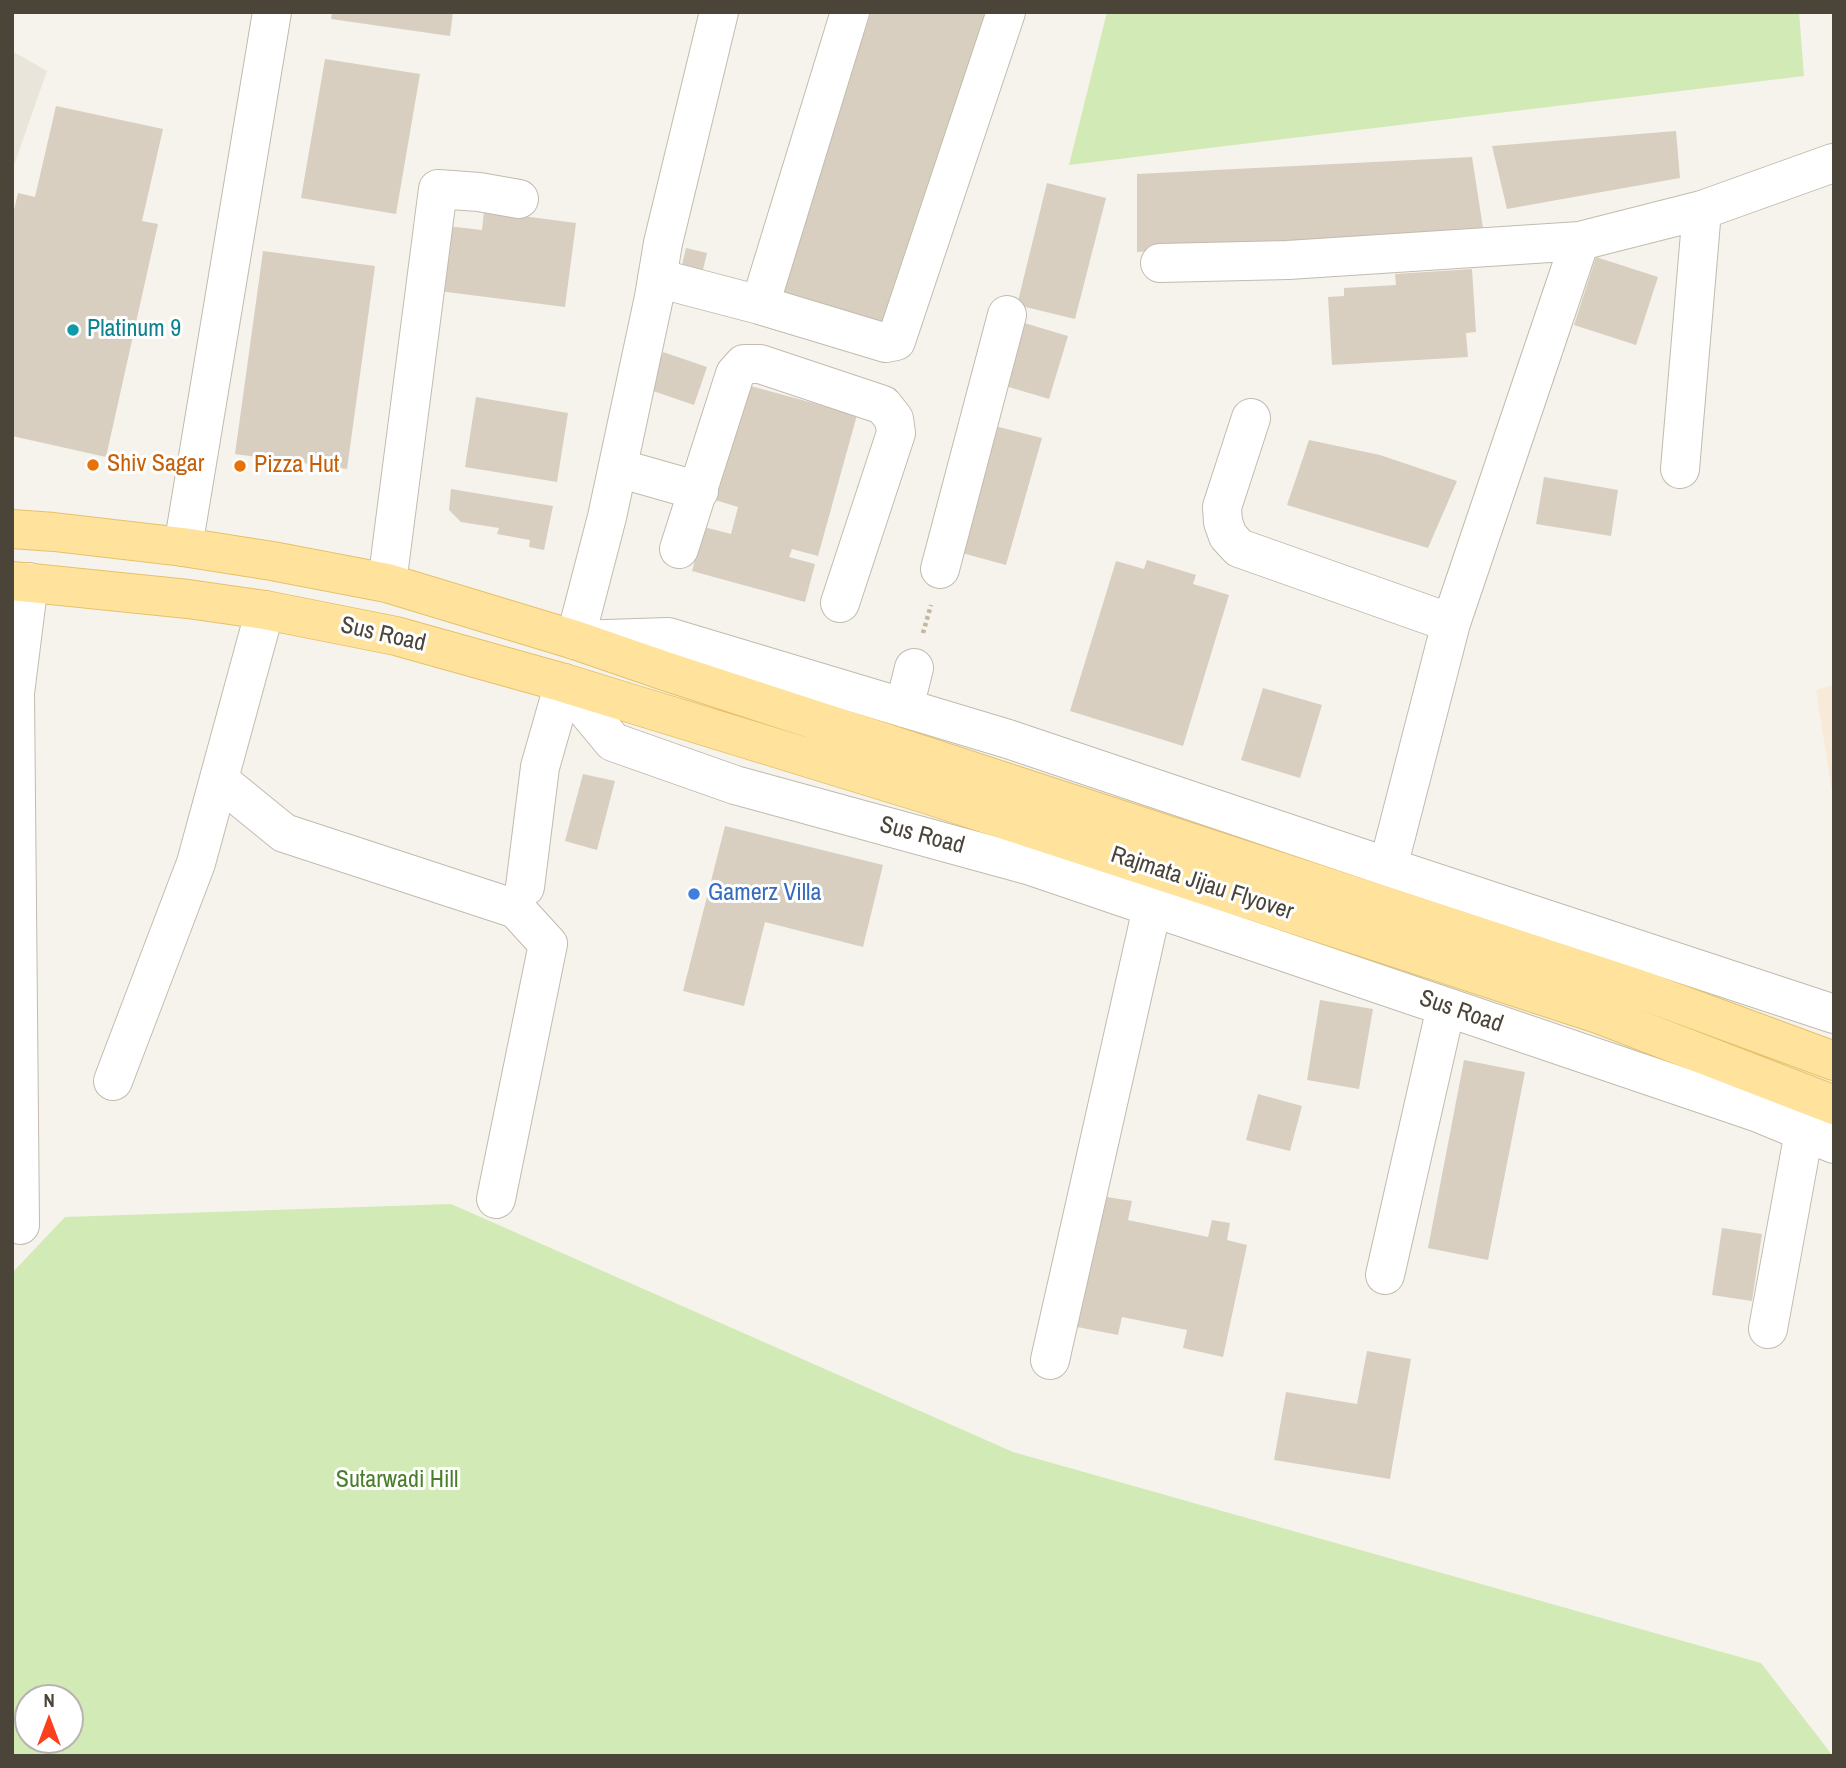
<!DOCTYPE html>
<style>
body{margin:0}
#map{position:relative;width:1846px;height:1768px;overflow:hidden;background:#f6f3ec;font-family:"Archivo Narrow",sans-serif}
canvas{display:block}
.frame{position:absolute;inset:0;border:14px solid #4b4439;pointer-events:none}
.north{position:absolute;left:14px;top:1684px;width:70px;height:70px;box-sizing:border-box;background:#fff;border:2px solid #b7b4b0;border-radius:50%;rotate:0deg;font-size:19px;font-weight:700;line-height:28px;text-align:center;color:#4b4439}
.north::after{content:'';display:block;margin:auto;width:24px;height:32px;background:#fc3f1d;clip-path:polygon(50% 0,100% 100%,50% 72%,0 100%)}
</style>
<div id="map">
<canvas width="1846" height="1768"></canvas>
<div class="frame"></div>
<div class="north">N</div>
</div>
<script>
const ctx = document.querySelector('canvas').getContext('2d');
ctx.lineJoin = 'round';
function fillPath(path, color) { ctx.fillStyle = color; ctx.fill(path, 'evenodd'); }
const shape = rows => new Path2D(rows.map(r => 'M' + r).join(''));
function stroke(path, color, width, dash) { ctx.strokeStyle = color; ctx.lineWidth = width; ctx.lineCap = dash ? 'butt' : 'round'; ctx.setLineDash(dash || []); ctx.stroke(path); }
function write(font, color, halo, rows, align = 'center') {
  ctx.font = font + ' "Archivo Narrow",sans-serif'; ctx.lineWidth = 6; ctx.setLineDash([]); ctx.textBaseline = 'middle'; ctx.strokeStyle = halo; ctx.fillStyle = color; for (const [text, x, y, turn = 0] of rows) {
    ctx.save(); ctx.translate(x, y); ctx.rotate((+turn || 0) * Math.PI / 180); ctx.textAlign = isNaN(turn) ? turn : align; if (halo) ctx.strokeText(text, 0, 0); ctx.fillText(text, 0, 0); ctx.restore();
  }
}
fillPath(shape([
 [12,51,47,71,12,171]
]), '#eae5da');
fillPath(shape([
 [1834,685,1834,804,1816,690]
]), '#f7ead8');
fillPath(shape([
 [1107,12,1799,12,1804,76,1069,165],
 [451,1204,1013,1452,1761,1663,1833,1756,12,1756,12,1273,65,1217],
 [28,1698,70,1698,70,1740,28,1740]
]), '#d2eab5');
fillPath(shape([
 [332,12,453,12,450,36,331,19],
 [871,12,987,12,881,330,776,296],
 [325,59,420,74,396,214,301,198],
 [56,106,163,129,142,221,158,224,106,457,12,436,12,218,18,193,35,197],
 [1676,131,1680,178,1507,209,1492,146],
 [1472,157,1483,228,1137,252,1137,174],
 [1047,183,1106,198,1075,319,1017,305],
 [484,211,576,223,565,307,439,291,447,226,482,230],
 [686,248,707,253,700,282,679,277],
 [263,251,375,266,347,469,235,454],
 [1596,257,1658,277,1636,345,1574,325],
 [1472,269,1476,332,1466,333,1468,357,1332,365,1328,297,1344,296,1344,288,1396,285,1395,274],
 [1011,319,1068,336,1049,399,992,382],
 [663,352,707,367,694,405,650,390],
 [747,385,857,415,818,556,792,549,789,557,815,564,805,602,692,571,704,527,731,534,738,507,715,500],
 [476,397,568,413,557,482,465,467],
 [987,424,1042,438,1006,565,951,550],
 [1309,440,1380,455,1457,481,1428,548,1287,505],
 [1544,477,1618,490,1611,536,1536,524],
 [451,489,553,506,544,550,529,547,530,540,497,534,499,528,461,522,449,510],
 [1147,560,1196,575,1193,584,1229,595,1183,746,1070,711,1116,561,1144,569],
 [1263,688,1322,705,1300,778,1241,760],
 [583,774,615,781,597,850,565,841],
 [725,826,883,865,863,947,765,922,744,1006,683,991],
 [1320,1000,1373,1009,1359,1089,1307,1080],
 [1464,1060,1525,1072,1488,1260,1428,1248],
 [1258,1094,1302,1106,1290,1151,1246,1140],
 [1107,1197,1132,1201,1128,1220,1208,1237,1212,1220,1230,1223,1227,1240,1247,1245,1223,1357,1183,1348,1187,1330,1122,1317,1118,1335,1067,1325,1091,1212,1103,1215],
 [1722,1228,1762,1234,1752,1301,1712,1295],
 [1367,1351,1411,1359,1390,1479,1274,1460,1286,1392,1357,1404]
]), '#d8cfc1');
const minor = shape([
 [719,12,663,243,654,297,607,517,575,640,668,637,1008,739,1388,867,1834,1014],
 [1160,263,1288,260,1580,241],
 [657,278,760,305,850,12],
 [760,305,886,343,896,341,1006,12],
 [1251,418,1222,507,1223,522,1228,536,1239,548,1451,623],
 [618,468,699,491],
 [1680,469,1702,210,1833,163],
 [183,547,272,12],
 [679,549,735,374,744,364,760,364,883,405,894,419,896,433,840,603],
 [940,569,1007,315],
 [387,583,438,189,479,192,519,199],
 [564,683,613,742,735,785,1031,866,1756,1112,1834,1144],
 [904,708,914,668],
 [219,780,284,833,516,909,548,944,496,1199],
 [1388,867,1451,623,1580,241,1702,210],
 [525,887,540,767,564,683],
 [113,1081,196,863,265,610],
 [20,1225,15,693,29,582],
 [1385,1275,1446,1007],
 [1768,1329,1804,1132],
 [1050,1360,1152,908]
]);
const major = shape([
 [12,529,54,532,183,547,272,561,387,583,575,640,665,671,1636,988,1834,1061],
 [12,581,188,599,265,610,396,636,564,683,926,794,1601,1015,1834,1105]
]);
stroke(minor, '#c2bbae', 40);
stroke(major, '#e6c16a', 40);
stroke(shape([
 [923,633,931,605]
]), '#c4b79f', 4.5, [3.5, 3.5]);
stroke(minor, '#fff', 38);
stroke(major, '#ffe39c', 38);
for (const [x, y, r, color] of [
 [73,330,7,"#0f9aa8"],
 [93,465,7,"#e8710a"],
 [240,466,7,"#e8710a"],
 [694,894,7,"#3f7fe0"]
]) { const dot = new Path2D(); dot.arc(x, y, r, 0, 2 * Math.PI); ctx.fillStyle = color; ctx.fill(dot); stroke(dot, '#fff', 2.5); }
write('24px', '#0d838f', '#fff', [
 ["Platinum 9",87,330]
], 'left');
write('24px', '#c56008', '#fff', [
 ["Shiv Sagar",107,465],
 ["Pizza Hut",254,466]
], 'left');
write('24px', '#4b4439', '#fff', [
 ["Sus Road",383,635,13],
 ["Sus Road",922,836,15],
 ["Rajmata Jijau Flyover",1202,884,18],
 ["Sus Road",1461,1012,19]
]);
write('24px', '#366cbe', '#fff', [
 ["Gamerz Villa",708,894]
], 'left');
write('24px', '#4a7f2a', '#fff', [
 ["Sutarwadi Hill",397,1481]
]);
</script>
